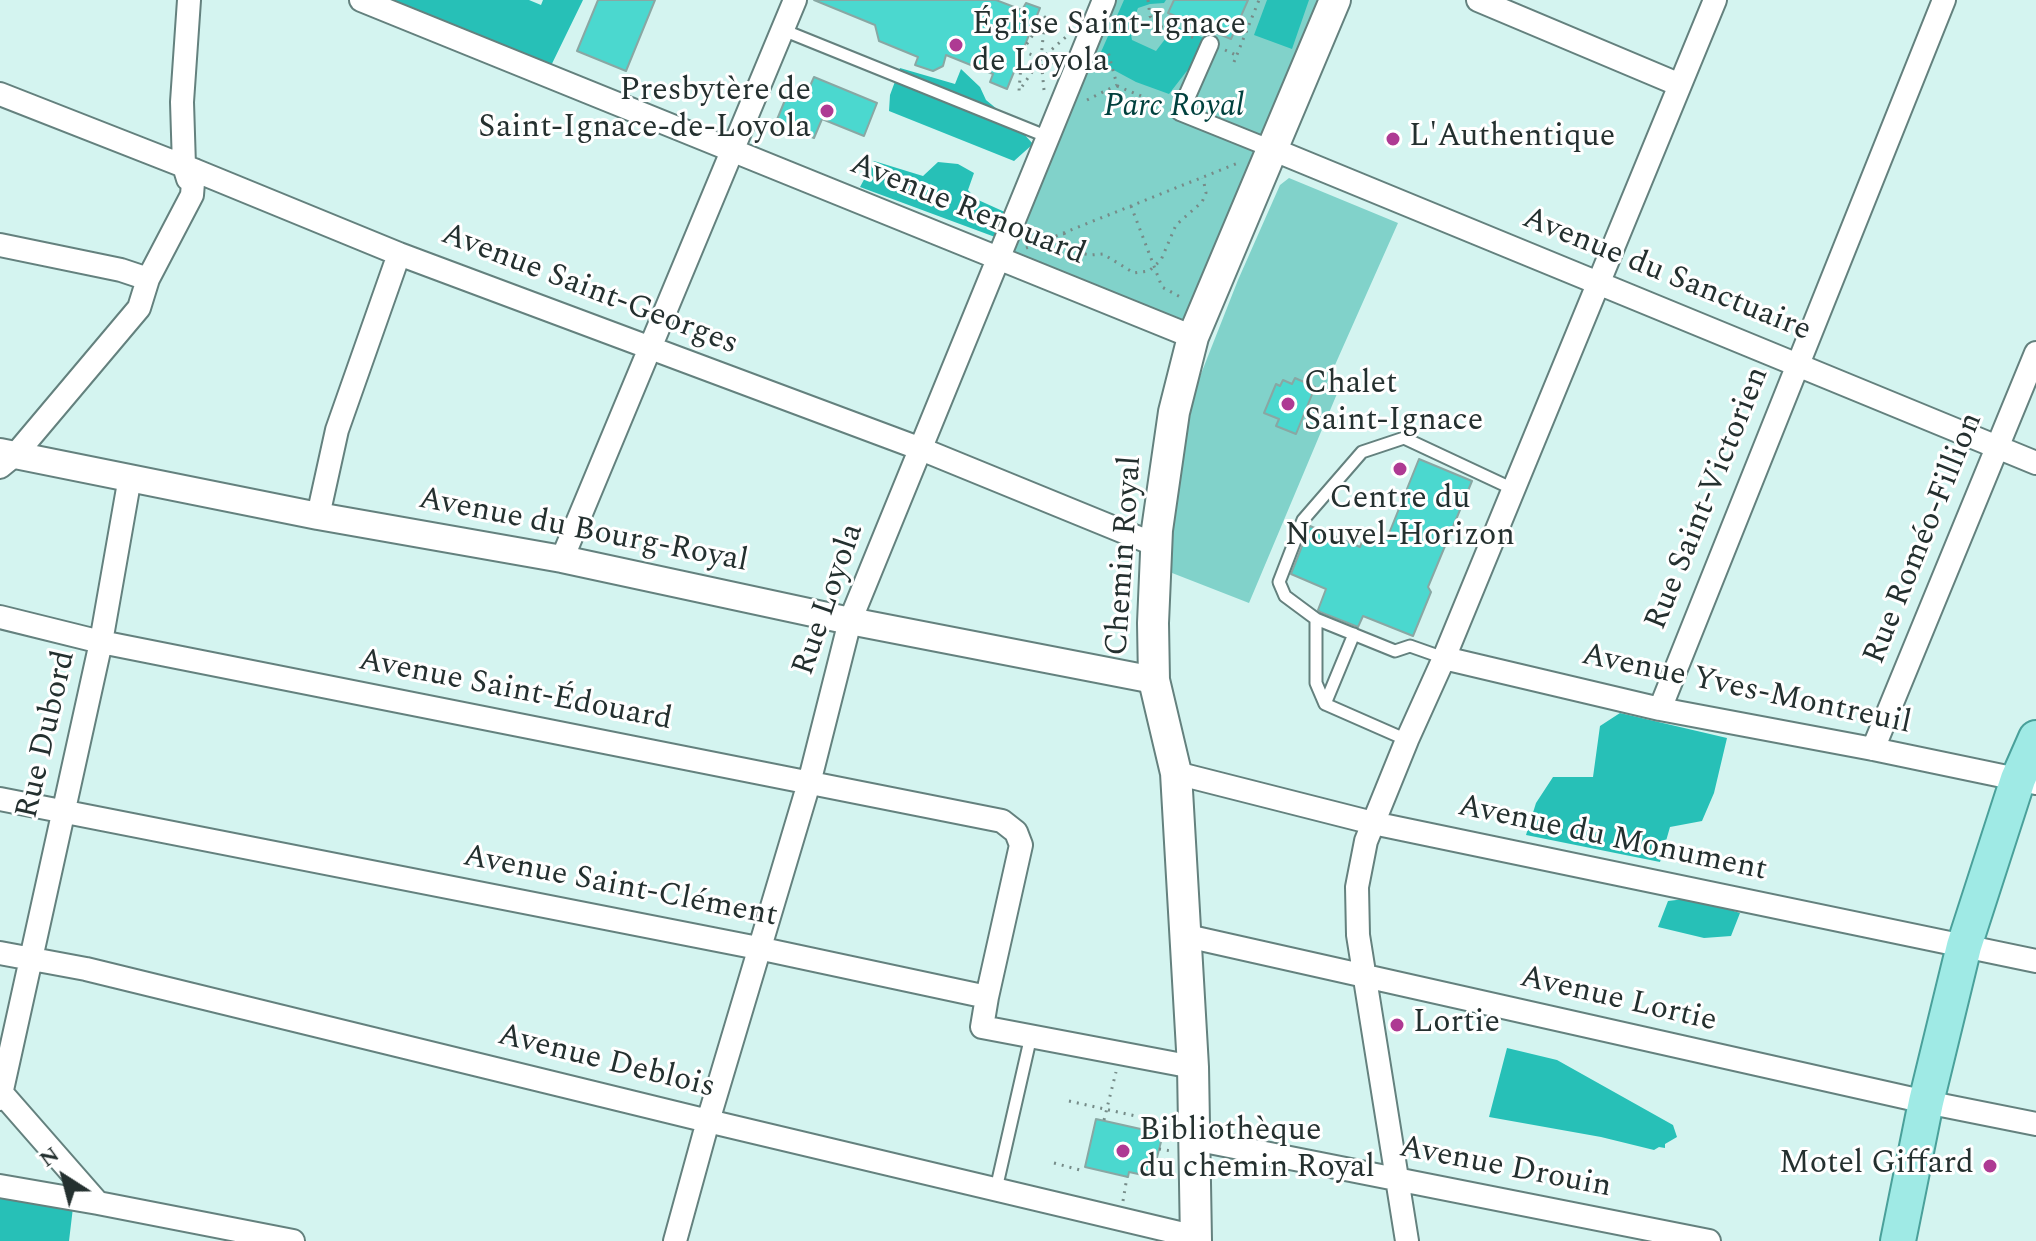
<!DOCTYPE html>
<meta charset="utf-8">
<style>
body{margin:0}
#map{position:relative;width:2036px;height:1241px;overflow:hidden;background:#d4f4f0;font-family:Spectral,serif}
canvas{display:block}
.north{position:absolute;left:24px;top:1137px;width:80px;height:80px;-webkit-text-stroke:6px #fff;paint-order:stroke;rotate:324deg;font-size:22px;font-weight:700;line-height:32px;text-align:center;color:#24302f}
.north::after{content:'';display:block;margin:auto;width:28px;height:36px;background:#24302f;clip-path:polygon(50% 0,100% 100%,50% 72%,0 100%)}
</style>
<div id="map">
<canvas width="2036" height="1241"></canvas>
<div class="north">N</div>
</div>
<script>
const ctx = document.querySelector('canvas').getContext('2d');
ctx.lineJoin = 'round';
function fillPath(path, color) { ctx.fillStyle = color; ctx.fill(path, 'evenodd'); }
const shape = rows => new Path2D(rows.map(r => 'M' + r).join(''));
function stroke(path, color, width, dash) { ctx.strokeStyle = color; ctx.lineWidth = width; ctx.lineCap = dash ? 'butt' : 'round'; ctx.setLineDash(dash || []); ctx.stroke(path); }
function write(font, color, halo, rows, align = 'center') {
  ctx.font = font + ' Spectral,serif'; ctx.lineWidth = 6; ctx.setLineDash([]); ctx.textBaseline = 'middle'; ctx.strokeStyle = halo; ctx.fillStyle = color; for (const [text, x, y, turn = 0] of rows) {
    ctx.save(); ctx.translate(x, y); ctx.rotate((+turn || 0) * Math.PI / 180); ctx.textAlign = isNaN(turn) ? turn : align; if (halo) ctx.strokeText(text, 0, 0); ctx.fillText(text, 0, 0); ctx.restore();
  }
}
fillPath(shape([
 [1104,0,1335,0,1193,337,999,259],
 [1289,178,1398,223,1327,383,1339,389,1249,603,1167,571,1179,460,1197,384,1238,280,1280,185]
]), '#81d2ca');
fillPath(shape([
 [388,0,529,0,541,5,543,0,583,0,546,76],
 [1124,0,1166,0,1164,3,1150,4,1138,8,1130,29,1132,40,1156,51,1175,26,1206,39,1200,60,1186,72,1169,94,1136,82,1097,61],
 [1267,0,1309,0,1292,49,1254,35],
 [900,68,955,84,961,69,980,87,986,100,1014,123,1033,144,1014,161,889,111,890,95],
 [874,161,923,176,938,162,958,164,974,173,968,190,976,199,1007,213,995,237,860,187],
 [1620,713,1727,738,1714,793,1702,821,1670,827,1660,862,1526,835,1536,803,1553,777,1593,777,1600,726],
 [1693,898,1740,913,1731,936,1704,938,1658,927,1668,901],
 [1507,1048,1557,1060,1673,1125,1677,1137,1665,1144,1665,1148,1659,1147,1654,1150,1601,1137,1489,1117],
 [0,1197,74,1199,69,1241,0,1241]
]), '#27c0b7');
const building = shape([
 [598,0,655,0,626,71,577,51,598,0],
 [814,0,996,0,1022,10,1026,3,1040,8,1007,89,990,82,993,74,946,55,943,66,933,71,915,65,918,57,879,41,875,25,814,0],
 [1174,0,1248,0,1231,39,1168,13,1174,0],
 [814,77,877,103,864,136,822,119,814,138,776,122,790,88,806,95,814,77],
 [1295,378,1315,387,1296,434,1276,426,1279,419,1264,413,1276,384,1280,386,1283,380,1292,384,1295,378],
 [1419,459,1472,481,1428,587,1431,592,1413,636,1363,616,1358,627,1320,612,1318,610,1326,589,1291,574,1310,526,1360,547,1367,528,1388,536,1419,459],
 [1096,1119,1163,1134,1152,1177,1129,1172,1128,1177,1085,1167,1096,1119]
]);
fillPath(building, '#4bd8cf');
stroke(building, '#89a7a3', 2);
const service = shape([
 [783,30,1048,137],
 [1316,619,1395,651,1410,646,1444,658],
 [1325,704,1354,634],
 [1407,740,1325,704,1316,683,1316,619,1285,596,1279,582,1303,520,1362,452,1404,438,1513,489],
 [996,1189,1031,1036]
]);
const pedestrian = shape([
 [1210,44,1180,112,1272,149]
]);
const minor = shape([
 [361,0,1193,337],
 [1478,0,1680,85],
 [0,94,194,170,399,254,921,449,1156,545],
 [1272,149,2036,463],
 [188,179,184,166,182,102,189,0],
 [0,245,121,270,148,279],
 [0,467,16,454,139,308,148,279,192,195,194,170],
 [318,516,337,430,399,254],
 [562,559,795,0],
 [0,617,101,642,1002,821,1016,832,1021,845,987,997],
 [1444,658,1660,709,1873,749,2036,783],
 [1660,709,1944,0],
 [1873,749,2036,353],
 [1176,773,1373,823,2036,961],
 [0,799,758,948,987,997,982,1027,1193,1067],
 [1187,936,1926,1102,2036,1124],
 [0,953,86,969,708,1121,1196,1237],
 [0,1091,98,1203,293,1241],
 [0,1099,101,642,130,477],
 [1194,1139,1709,1241],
 [0,1186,98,1203],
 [675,1241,708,1121,809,783,850,621,1104,0],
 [1407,1241,1358,935,1357,887,1366,841,1407,740,1444,658,1715,0]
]);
const tertiary = shape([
 [0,452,318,516,562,559,850,621,1154,680]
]);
const secondary = shape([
 [1196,1241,1193,1067,1176,773,1154,680,1153,623,1157,530,1174,412,1193,337,1335,0]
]);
const primary = shape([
 [1898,1241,1926,1102,1964,946,2018,779,2036,738]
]);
stroke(service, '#64817e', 15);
stroke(pedestrian, '#64817e', 20);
stroke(minor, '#64817e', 26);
stroke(tertiary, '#64817e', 30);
stroke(secondary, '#64817e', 34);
stroke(primary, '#4aa09a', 38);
stroke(shape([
 [1148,0,1150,16,1156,25,1195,38],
 [1225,50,1236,55],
 [1022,51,1056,64],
 [1234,62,1259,0],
 [1117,86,1166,106],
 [1044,90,1041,59,1045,17,1022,51,1019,91,1041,59,1067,36],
 [1087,100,1117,85,1107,48],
 [1131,206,1162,287,1184,299],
 [1064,233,1070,247,1078,253,1091,255,1103,254,1134,273,1149,271,1161,260,1176,225,1202,202,1206,193,1203,178],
 [1026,248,1238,163],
 [1069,1101,1171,1124],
 [1104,1120,1116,1072],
 [1159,1149,1171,1151],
 [1054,1163,1080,1170],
 [1123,1201,1127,1177]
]), '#768b88', 3, [2, 6]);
stroke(service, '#fff', 11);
stroke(pedestrian, '#fff', 16);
stroke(minor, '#fff', 22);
stroke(tertiary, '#fff', 26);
stroke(secondary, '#fff', 30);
stroke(primary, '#9feae5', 34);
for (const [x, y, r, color] of [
 [956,45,8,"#ae3a93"],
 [827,111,8,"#ae3a93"],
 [1393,139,8,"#ae3a93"],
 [1288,404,8,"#ae3a93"],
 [1400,469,8,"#ae3a93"],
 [1397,1025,8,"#ae3a93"],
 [1123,1151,8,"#ae3a93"],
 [1990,1166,8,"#ae3a93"]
]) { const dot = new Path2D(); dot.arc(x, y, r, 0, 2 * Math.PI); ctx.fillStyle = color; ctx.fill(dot); stroke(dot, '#fff', 3); }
write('32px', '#24302f', '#fff', [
 ["Église Saint-Ignace",972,27],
 ["de Loyola",972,64],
 ["Presbytère de",811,93,"right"],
 ["Saint-Ignace-de-Loyola",811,130,"right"],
 ["L'Authentique",1409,139],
 ["Chalet",1304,386],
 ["Saint-Ignace",1304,423],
 ["Centre du",1400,501,"center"],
 ["Nouvel-Horizon",1400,538,"center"],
 ["Lortie",1413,1025],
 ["Bibliothèque",1139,1133],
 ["du chemin Royal",1139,1170],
 ["Motel Giffard",1974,1166,"right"]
], 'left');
write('italic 32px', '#00413e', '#fff', [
 ["Parc Royal",1174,109]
]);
write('32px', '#24302f', '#fff', [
 ["Avenue Renouard",967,211,22],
 ["Avenue du Sanctuaire",1666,276,22],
 ["Avenue Saint-Georges",589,291,21],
 ["Rue Saint-Victorien",1709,499,-68],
 ["Avenue du Bourg-Royal",583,532,11],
 ["Rue Roméo-Fillion",1925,539,-68],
 ["Chemin Royal",1126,556,-86],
 ["Rue Loyola",830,600,-71],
 ["Avenue Yves-Montreuil",1746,691,12],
 ["Avenue Saint-Édouard",515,692,11],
 ["Rue Dubord",48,735,-77],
 ["Avenue du Monument",1612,840,12],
 ["Avenue Saint-Clément",620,888,11],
 ["Avenue Lortie",1618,1001,13],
 ["Avenue Deblois",606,1063,14],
 ["Avenue Drouin",1505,1169,11]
]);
</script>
